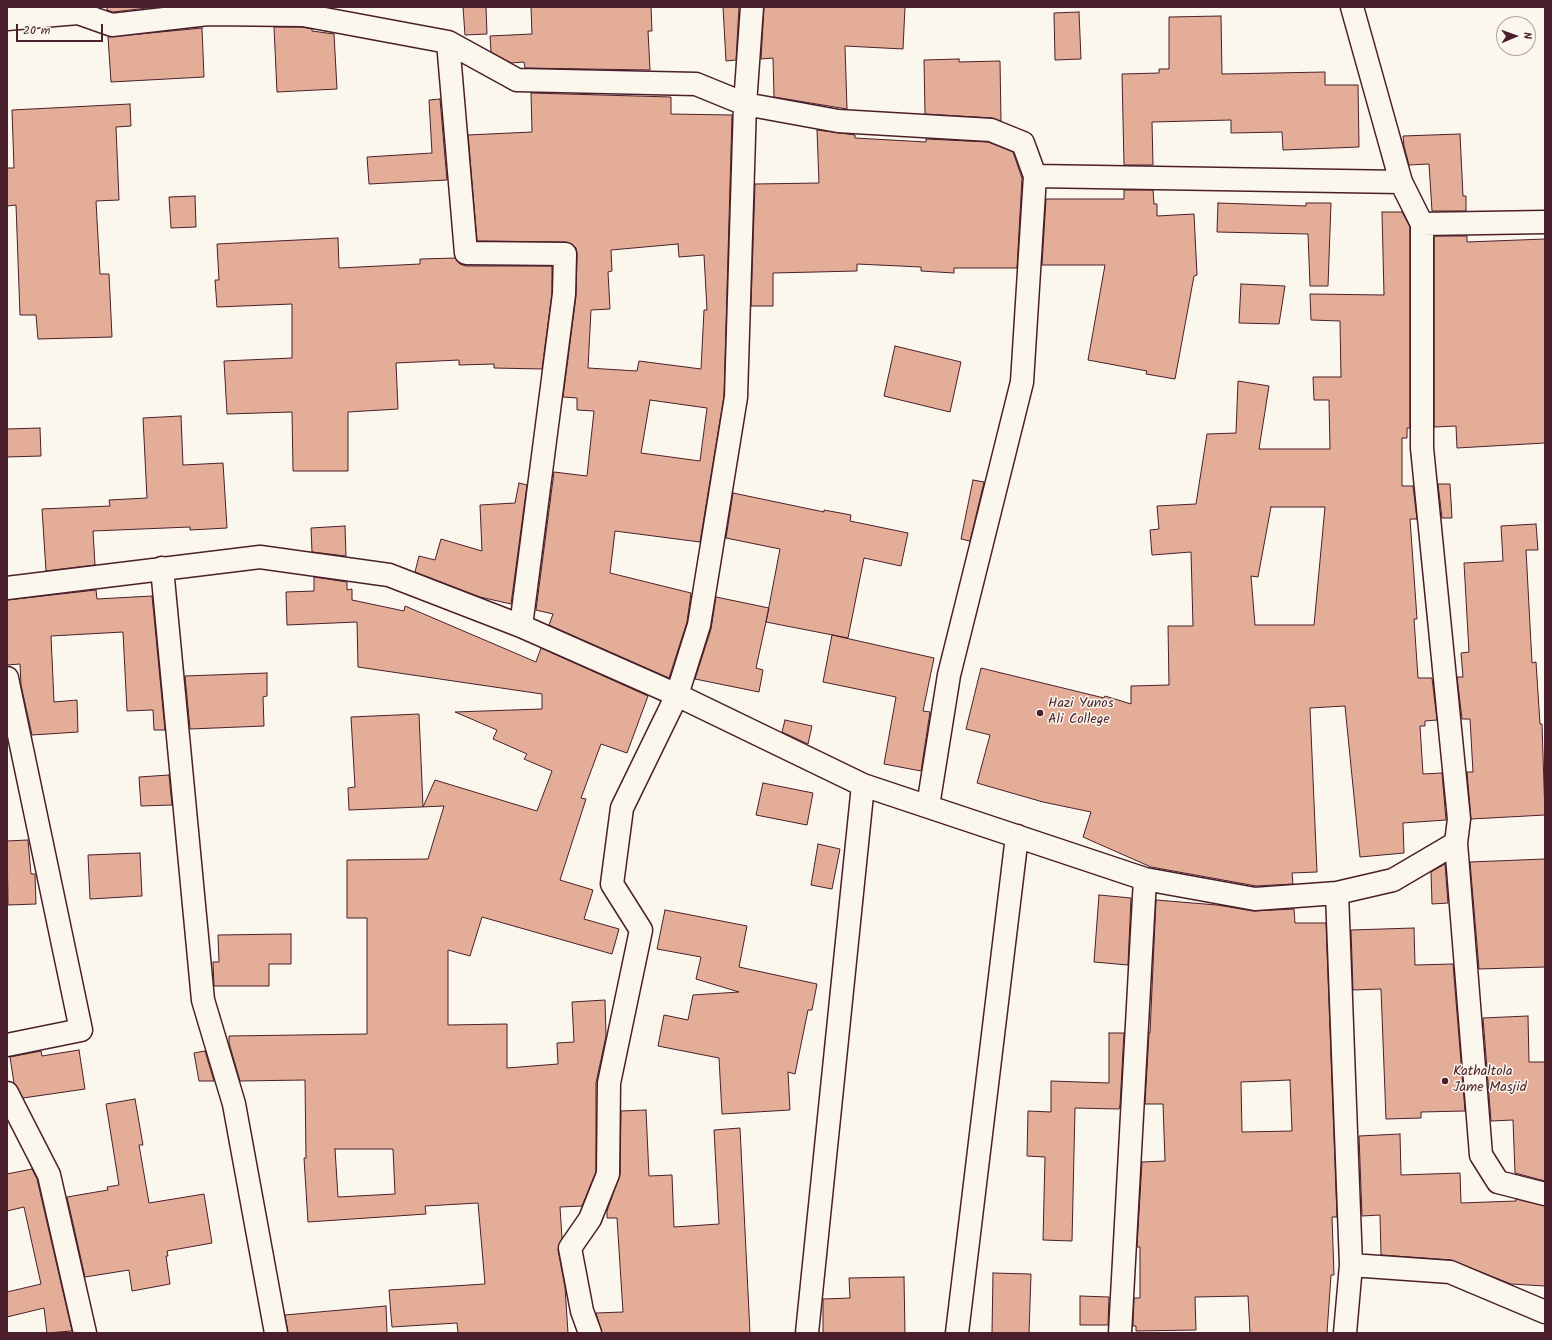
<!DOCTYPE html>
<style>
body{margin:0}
#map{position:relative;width:1552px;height:1340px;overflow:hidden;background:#fbf7ec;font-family:Kalam,sans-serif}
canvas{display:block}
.frame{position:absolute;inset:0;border:8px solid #4a1f2b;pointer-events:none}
.north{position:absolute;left:1496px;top:16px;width:40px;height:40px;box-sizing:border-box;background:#fbf7ec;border:1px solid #b4a19f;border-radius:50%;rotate:88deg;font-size:11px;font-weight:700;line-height:16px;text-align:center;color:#4a1f2b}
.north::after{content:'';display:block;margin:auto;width:14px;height:18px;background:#4a1f2b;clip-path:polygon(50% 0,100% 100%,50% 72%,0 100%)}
.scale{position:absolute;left:16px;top:24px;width:87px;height:18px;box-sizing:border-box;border:2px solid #4a1f2b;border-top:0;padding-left:5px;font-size:12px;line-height:14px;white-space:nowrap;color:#4a1f2b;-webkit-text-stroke:3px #fbf7ec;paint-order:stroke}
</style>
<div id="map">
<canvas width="1552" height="1340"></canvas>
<div class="frame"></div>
<div class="north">N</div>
<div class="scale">20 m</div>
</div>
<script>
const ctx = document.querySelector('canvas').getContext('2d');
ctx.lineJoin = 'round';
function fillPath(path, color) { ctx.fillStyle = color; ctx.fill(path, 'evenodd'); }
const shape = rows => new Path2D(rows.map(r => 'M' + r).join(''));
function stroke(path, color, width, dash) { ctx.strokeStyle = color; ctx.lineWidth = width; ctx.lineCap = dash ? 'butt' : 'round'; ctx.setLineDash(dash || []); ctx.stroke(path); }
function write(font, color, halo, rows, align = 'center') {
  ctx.font = font + ' Kalam,sans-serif'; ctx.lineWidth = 3; ctx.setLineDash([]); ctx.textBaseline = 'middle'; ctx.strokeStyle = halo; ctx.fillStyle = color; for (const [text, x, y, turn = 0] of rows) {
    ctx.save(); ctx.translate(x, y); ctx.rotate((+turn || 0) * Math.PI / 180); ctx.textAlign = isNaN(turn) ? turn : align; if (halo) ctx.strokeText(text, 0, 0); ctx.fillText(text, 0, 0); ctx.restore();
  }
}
const building = shape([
 [107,7,156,7,113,12,107,10,107,7],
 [463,7,486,7,487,34,465,35,463,7],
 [531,7,651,7,652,31,648,31,650,70,525,68,524,62,511,63,491,52,490,36,532,34,531,7],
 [723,7,739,7,736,60,726,61,723,7],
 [764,7,905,7,903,49,845,46,847,109,774,97,773,58,761,59,764,7],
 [1079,12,1081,59,1055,60,1054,13,1079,12],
 [1221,16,1222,74,1325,72,1325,85,1358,85,1359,147,1283,150,1282,132,1231,133,1231,120,1152,122,1153,165,1124,165,1122,74,1159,73,1159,69,1169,69,1169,17,1221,16],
 [274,27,302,27,312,29,312,31,334,34,337,89,277,92,274,27],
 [202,28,204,77,111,82,108,37,202,28],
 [959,59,959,62,1000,61,1001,121,992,118,925,114,924,60,959,59],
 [531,93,671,97,671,114,732,115,724,396,700,542,615,531,610,573,691,593,687,622,669,678,549,625,553,614,536,610,554,472,587,476,594,411,577,410,577,398,563,397,576,296,577,254,576,248,572,244,565,242,477,241,468,135,532,132,531,93],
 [678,244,679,257,704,255,707,310,704,310,701,369,639,361,637,371,588,368,591,310,610,309,608,272,612,271,611,250,678,244],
 [650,400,707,408,700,461,641,453,650,400],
 [440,99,447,180,369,184,367,157,432,153,429,100,440,99],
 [130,104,131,126,116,127,119,200,96,201,100,274,109,274,112,337,38,339,36,315,20,315,16,205,7,206,7,168,14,168,12,110,130,104],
 [817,130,855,135,855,138,926,142,926,139,988,142,1013,152,1022,178,1017,268,954,268,954,273,921,271,921,267,857,264,857,271,773,273,773,306,751,306,755,184,819,183,817,130],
 [1460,134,1463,196,1466,196,1466,211,1432,211,1429,164,1409,165,1404,146,1403,136,1460,134],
 [1124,190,1153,190,1154,204,1157,204,1157,216,1194,214,1197,275,1194,276,1175,379,1146,374,1147,371,1088,360,1105,265,1042,265,1046,199,1124,199,1124,190],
 [195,196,196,227,171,228,169,197,195,196],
 [1218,203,1306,206,1306,203,1331,203,1328,286,1310,286,1308,234,1217,232,1218,203],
 [1382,212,1402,212,1410,227,1410,428,1407,428,1407,438,1402,438,1402,486,1413,486,1417,519,1410,519,1417,619,1414,619,1418,678,1432,678,1437,720,1425,721,1425,726,1420,726,1423,774,1442,773,1446,820,1403,823,1404,853,1360,857,1345,706,1310,708,1317,872,1292,873,1293,884,1256,886,1151,867,1083,837,1091,812,1043,802,977,783,990,735,966,729,981,668,1104,698,1105,696,1131,704,1131,686,1169,685,1168,626,1193,626,1191,552,1152,555,1150,530,1159,529,1157,506,1196,504,1207,434,1236,433,1238,381,1269,386,1259,449,1330,449,1329,400,1314,400,1313,377,1341,377,1340,321,1311,320,1310,294,1384,295,1382,212],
 [1271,507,1325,507,1314,625,1255,625,1251,576,1258,577,1271,507],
 [1434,236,1467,236,1467,242,1545,239,1545,443,1457,448,1456,426,1434,427,1434,236],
 [338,238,339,268,420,264,420,259,455,258,460,264,466,266,552,266,552,293,542,369,494,368,494,364,459,365,459,360,396,363,398,409,348,412,348,471,293,471,292,412,227,414,224,361,292,358,292,304,217,307,215,280,219,280,217,244,338,238],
 [1241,284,1285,286,1279,324,1239,323,1241,284],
 [895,346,961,362,950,412,884,396,895,346],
 [181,416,183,465,223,463,227,528,190,530,190,527,93,531,95,565,46,571,42,509,110,506,109,500,147,498,143,418,181,416],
 [40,428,41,456,7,457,7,429,40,428],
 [973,480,984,482,970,541,961,539,973,480],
 [519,483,527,485,511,604,480,597,415,572,419,556,435,560,441,539,482,551,480,505,515,503,519,483],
 [1438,484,1450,484,1452,518,1442,518,1438,484],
 [733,493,824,512,824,510,851,515,850,521,908,533,901,566,864,558,848,638,766,622,780,549,726,538,733,493],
 [1536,524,1538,550,1526,550,1532,663,1536,662,1540,724,1542,724,1545,815,1471,819,1467,772,1473,772,1470,719,1462,719,1457,677,1463,677,1461,653,1469,652,1464,563,1503,561,1501,526,1536,524],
 [345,526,346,556,312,552,311,528,345,526],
 [314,577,347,582,347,590,352,589,352,600,404,611,405,606,536,662,541,648,648,696,627,753,601,744,581,798,586,799,560,880,593,890,584,919,619,929,612,954,482,917,470,956,448,950,448,1025,507,1024,507,1068,558,1064,557,1043,574,1042,572,1002,605,1000,606,1036,596,1083,596,1172,582,1206,560,1207,562,1238,558,1250,565,1287,568,1333,458,1333,457,1323,392,1327,389,1290,485,1284,478,1203,425,1206,426,1214,308,1222,304,1158,306,1158,305,1080,240,1081,229,1043,229,1036,367,1034,367,918,347,918,347,860,428,859,444,806,349,810,348,788,355,787,351,717,419,714,423,807,435,780,537,811,552,771,524,759,527,754,493,739,497,730,455,712,542,709,542,694,358,667,357,622,287,625,286,592,314,591,314,577],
 [335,1149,393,1149,395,1194,338,1197,335,1149],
 [96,590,97,599,152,596,165,730,154,730,153,710,127,711,123,632,51,636,54,702,77,700,78,732,32,735,21,685,20,664,7,665,7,600,96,590],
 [716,597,769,608,756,668,763,670,759,692,695,679,711,629,716,597],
 [832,635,934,658,923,711,930,712,921,771,884,764,896,697,823,682,832,635],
 [267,673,267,696,263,697,264,726,190,729,185,676,267,673],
 [785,720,812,726,808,744,782,732,785,720],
 [169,775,172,805,141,806,139,777,169,775],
 [763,783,813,793,807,825,756,815,763,783],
 [28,840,31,874,35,874,36,904,8,905,7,841,28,840],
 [818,844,840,849,832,889,811,885,818,844],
 [140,853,142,896,90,899,88,855,140,853],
 [1545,859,1545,967,1479,969,1470,862,1545,859],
 [1445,864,1448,903,1432,904,1431,872,1445,864],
 [1099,895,1131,898,1128,965,1094,962,1099,895],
 [1156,900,1217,905,1253,911,1294,909,1295,923,1326,923,1337,1217,1332,1217,1334,1275,1331,1275,1327,1333,1250,1333,1248,1296,1195,1297,1196,1330,1136,1331,1136,1326,1133,1326,1134,1298,1140,1298,1140,1247,1137,1247,1142,1162,1165,1161,1163,1104,1145,1104,1149,1033,1150,1033,1156,900],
 [1290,1080,1292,1131,1242,1132,1241,1082,1290,1080],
 [665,910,747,926,739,967,817,984,812,1010,808,1010,795,1074,788,1072,790,1110,722,1114,719,1058,658,1046,664,1015,688,1020,693,995,739,992,696,979,701,957,657,949,665,910],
 [1414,928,1415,965,1453,964,1465,1111,1421,1112,1421,1118,1386,1119,1381,989,1353,990,1351,930,1414,928],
 [291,934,291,964,269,964,269,986,214,986,213,962,219,962,218,935,291,934],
 [1528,1016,1529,1062,1545,1062,1545,1181,1515,1173,1513,1120,1491,1121,1483,1018,1528,1016],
 [1109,1033,1124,1033,1120,1105,1119,1109,1075,1108,1072,1241,1043,1240,1045,1157,1027,1156,1028,1111,1051,1112,1051,1081,1109,1083,1109,1033],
 [79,1050,85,1089,23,1098,14,1083,10,1057,41,1051,42,1056,79,1050],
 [205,1051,214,1081,199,1081,194,1053,205,1051],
 [135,1099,143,1145,139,1145,149,1203,204,1194,212,1243,167,1251,168,1256,166,1256,170,1284,132,1291,129,1270,85,1277,67,1197,108,1190,107,1187,119,1185,106,1104,135,1099],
 [646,1110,649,1176,672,1175,674,1227,719,1224,714,1130,740,1128,750,1333,602,1333,596,1313,623,1312,617,1218,607,1218,607,1211,620,1174,621,1111,646,1110],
 [1400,1134,1401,1175,1460,1173,1461,1203,1516,1201,1516,1199,1545,1206,1545,1286,1511,1284,1451,1260,1381,1255,1380,1215,1362,1216,1359,1136,1400,1134],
 [32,1169,37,1179,72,1331,47,1333,44,1308,7,1317,7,1292,41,1284,24,1207,7,1211,7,1174,32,1169],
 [993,1273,1031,1274,1029,1333,992,1333,993,1273],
 [904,1277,905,1333,823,1333,823,1299,850,1298,849,1278,904,1277],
 [1080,1296,1109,1297,1108,1325,1080,1325,1080,1296],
 [386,1306,387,1333,288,1333,285,1315,386,1306]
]);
fillPath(building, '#e3ad98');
stroke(building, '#4a1f2b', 1);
const minor = shape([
 [7,19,78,13,112,25,208,14,303,15,448,42,517,80,696,84,745,104,838,121,991,130,1023,143,1035,176,1022,382,949,675,928,806],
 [448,42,466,253,565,254,564,294,521,626],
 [1035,176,1401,182],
 [1422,224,1545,222],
 [162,568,203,1000,234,1104,276,1333],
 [7,588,260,557,389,575,521,626,677,695,863,785,1145,879,1255,899,1337,893,1393,880,1456,843,1459,819,1422,448,1422,224,1401,182,1352,7],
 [7,678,81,1030,7,1045],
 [1456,843,1481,1155,1498,1182,1545,1194],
 [1337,893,1351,1265,1345,1333],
 [7,1093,49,1175,85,1333],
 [1351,1265,1450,1272,1545,1312],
 [590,1333,582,1311,570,1248,590,1219,608,1174,609,1083,641,930,612,884,622,808,677,695,699,625,736,397,745,104,752,7],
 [807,1333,863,785],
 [957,1333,1017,836],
 [1120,1333,1145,879]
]);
stroke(minor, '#4a1f2b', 25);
stroke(minor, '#fbf7ec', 22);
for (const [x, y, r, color] of [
 [1040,713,4,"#4a1f2b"],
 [1445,1081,4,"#4a1f2b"]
]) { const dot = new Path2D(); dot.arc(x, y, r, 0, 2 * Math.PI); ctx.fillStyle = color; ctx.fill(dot); stroke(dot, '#fbf7ec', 1.5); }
write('14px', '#4a1f2b', '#fbf7ec', [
 ["Hazi Yunos",1048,705],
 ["Ali College",1048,721],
 ["Kathaltola",1453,1073],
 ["Jame Masjid",1453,1089]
], 'left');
</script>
